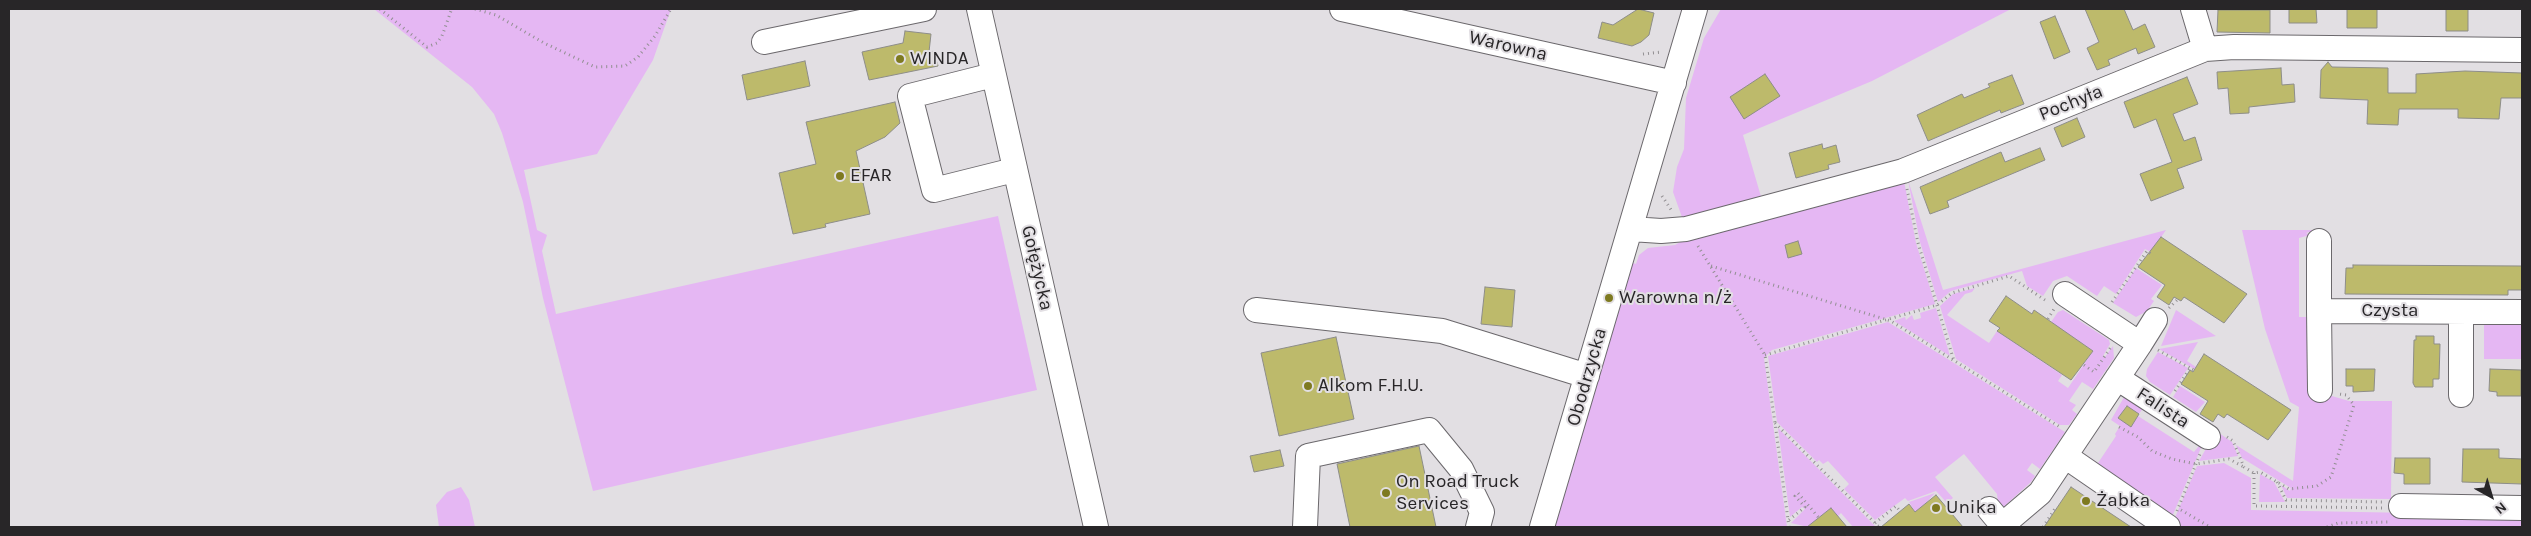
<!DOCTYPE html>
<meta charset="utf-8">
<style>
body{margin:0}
#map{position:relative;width:2531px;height:536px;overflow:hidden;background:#e2dfe3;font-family:Karla,sans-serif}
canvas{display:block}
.frame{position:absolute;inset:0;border:10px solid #282628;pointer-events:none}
.north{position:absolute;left:2466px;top:471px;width:50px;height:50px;-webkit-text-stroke:4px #e2dfe3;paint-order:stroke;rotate:141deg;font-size:14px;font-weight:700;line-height:20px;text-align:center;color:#282628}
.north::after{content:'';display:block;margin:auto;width:18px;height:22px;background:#282628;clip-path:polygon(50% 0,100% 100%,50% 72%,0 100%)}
</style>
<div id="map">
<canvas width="2531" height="536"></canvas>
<div class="frame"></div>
<div class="north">N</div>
</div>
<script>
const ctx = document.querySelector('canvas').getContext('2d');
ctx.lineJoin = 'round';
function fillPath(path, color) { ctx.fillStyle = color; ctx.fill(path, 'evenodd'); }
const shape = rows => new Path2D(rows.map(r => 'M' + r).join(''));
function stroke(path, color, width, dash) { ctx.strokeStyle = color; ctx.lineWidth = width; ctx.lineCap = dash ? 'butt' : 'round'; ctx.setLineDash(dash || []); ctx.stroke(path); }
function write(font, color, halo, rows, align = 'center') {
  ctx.font = font + ' Karla,sans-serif'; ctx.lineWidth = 4; ctx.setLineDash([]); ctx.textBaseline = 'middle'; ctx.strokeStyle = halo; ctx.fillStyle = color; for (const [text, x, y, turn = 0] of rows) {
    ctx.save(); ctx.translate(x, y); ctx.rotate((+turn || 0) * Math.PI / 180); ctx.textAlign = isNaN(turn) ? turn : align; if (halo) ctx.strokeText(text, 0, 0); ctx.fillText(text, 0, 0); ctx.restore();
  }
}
fillPath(shape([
 [374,9,671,9,653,60,597,154,524,170,537,230,547,235,542,251,556,314,998,216,1037,390,593,491,543,298,523,202,502,133,494,114,472,87],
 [1721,9,2011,9,1872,81,1743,135,1762,200,1683,220,1673,192,1677,167,1684,149,1686,98,1704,38],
 [1908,180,1943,290,2166,230,2151,252,2145,249,2116,294,2104,286,2097,296,2067,276,2053,281,2043,296,2027,286,2022,271,1951,291,1938,302,1920,242],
 [1904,181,1916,243,1935,304,1772,350,1764,358,1787,527,1555,527,1553,523,1630,262,1636,264,1639,255,1648,248,1675,245,1684,240],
 [2242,230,2316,230,2306,233,2310,235,2299,238,2299,317,2313,317,2325,394,2349,401,2392,401,2391,499,2287,498,2281,485,2290,491,2291,488,2242,458,2236,445,2293,481,2299,407,2290,402,2265,329],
 [2136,268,2162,285,2151,299,2154,301,2147,311,2136,317,2113,303],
 [1975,288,1972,292,1965,294,1947,315,1989,343,1997,331,2062,375,2058,381,2068,388,2093,351,2082,343,2079,346,2051,322,2058,312,2063,310,2109,340,2110,344,2103,356,2105,357,2113,346,2114,358,2093,389,2082,382,2069,401,2076,405,2072,410,2077,414,2069,425,2060,425,1956,359,1940,306,1953,294],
 [1936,308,1950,356,1894,321,1905,317,1906,320,1912,315,1914,320,1921,318,1920,313],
 [2176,310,2216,336,2161,346],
 [1888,322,2065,432,2040,469,2032,463,2027,470,2035,476,2031,482,1999,511,1997,494,1964,454,1935,477,1953,498,1947,503,1936,491,1908,501,1905,498,1875,520,1844,489,1849,484,1828,461,1823,464,1819,460,1817,462,1777,422,1768,356],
 [2484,324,2522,324,2522,359,2484,359],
 [2198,342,2187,361,2196,367,2194,369,2159,349],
 [2158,352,2188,368,2170,395,2150,382,2146,376,2147,369],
 [2180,386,2205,402,2196,412,2173,397],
 [2127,392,2145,405,2139,414,2126,406,2119,418,2131,426,2138,416,2194,452,2202,442,2203,443,2172,517,2087,460,2089,457,2098,463,2116,436,2115,434,2120,426,2111,420],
 [1778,428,1872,523,1876,527,1853,527,1841,513,1838,516,1831,508,1808,527,1791,523,1805,509,1802,507,1790,517],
 [2216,431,2232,442,2238,456,2199,461],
 [2224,463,2251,478,2251,510,2522,515,2522,527,2171,527,2197,466],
 [2260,474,2274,482,2285,502,2259,502],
 [461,487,469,500,475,527,439,527,436,505,447,492],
 [1935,493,1923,506,1932,517,1915,512,1909,502]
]), '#e5b7f3');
const building = shape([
 [1638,9,1654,13,1649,35,1641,42,1632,46,1598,38,1602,22,1613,25,1638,9],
 [2085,9,2124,9,2133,30,2145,24,2155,47,2138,54,2136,48,2108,60,2110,65,2097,70,2087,48,2099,42,2085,9],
 [2289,9,2316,9,2317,23,2289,23,2289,9],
 [2347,9,2377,9,2377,28,2347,28,2347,9],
 [2446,9,2468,9,2468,31,2446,31,2446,9],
 [2218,10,2270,10,2270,33,2217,32,2218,10],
 [2055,16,2070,52,2054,59,2040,22,2055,16],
 [905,31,931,34,929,52,935,51,938,66,869,80,862,52,903,43,905,31],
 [805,61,810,86,747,100,742,75,805,61],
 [2328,62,2332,67,2388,68,2388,93,2416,93,2416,74,2465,71,2522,73,2522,98,2501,98,2499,119,2458,118,2458,109,2399,109,2398,125,2367,124,2368,100,2320,98,2321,70,2328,62],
 [2281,68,2282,85,2294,84,2295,102,2249,107,2249,113,2230,114,2228,88,2218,89,2217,72,2281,68],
 [1765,74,1780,96,1744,119,1730,97,1765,74],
 [2012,75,2024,104,2001,113,2000,110,1928,141,1917,115,1962,94,1964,98,1990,87,1988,84,2012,75],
 [2187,77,2198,104,2173,114,2184,141,2195,137,2202,160,2177,169,2184,188,2151,201,2140,174,2172,162,2156,119,2134,128,2124,102,2187,77],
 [895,102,900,123,885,137,856,151,870,214,825,224,826,227,793,234,779,173,816,164,806,122,895,102],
 [2077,118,2085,137,2062,147,2054,128,2077,118],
 [1822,144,1823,149,1836,145,1840,162,1828,165,1829,169,1796,178,1789,153,1822,144],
 [2040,148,2045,160,1947,201,1949,207,1930,214,1920,187,2001,152,2005,162,2040,148],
 [2161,237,2247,294,2224,323,2184,297,2181,301,2174,297,2169,305,2157,297,2165,285,2138,267,2161,237],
 [1798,241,1802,254,1788,258,1785,245,1798,241],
 [2353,265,2522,266,2522,290,2508,290,2508,295,2345,294,2346,268,2353,268,2353,265],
 [1485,287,1515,290,1512,327,1481,324,1485,287],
 [2006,296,2032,314,2034,310,2093,351,2071,380,1997,331,2000,328,1989,321,2006,296],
 [2416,336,2434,336,2434,344,2440,344,2439,379,2433,379,2433,387,2415,387,2413,383,2414,340,2416,340,2416,336],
 [1336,337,1354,419,1279,436,1261,353,1336,337],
 [2204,354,2291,410,2268,440,2227,414,2224,418,2218,414,2213,422,2200,414,2208,401,2181,384,2190,370,2193,372,2204,354],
 [2346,369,2375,369,2374,391,2353,392,2353,386,2346,386,2346,369],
 [2490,369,2521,370,2521,396,2497,396,2497,392,2489,391,2490,369],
 [2127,406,2139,414,2131,427,2118,418,2127,406],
 [1419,446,1436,527,1350,527,1337,464,1419,446],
 [2463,449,2499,449,2499,458,2522,459,2522,484,2462,482,2463,449],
 [1280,450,1284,466,1254,472,1250,456,1280,450],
 [2395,458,2430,458,2430,484,2404,484,2404,474,2394,473,2395,458],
 [2071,487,2131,527,2044,527,2071,487],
 [1936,495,1963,527,1881,527,1909,504,1915,512,1936,495],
 [1831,508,1847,527,1807,527,1831,508]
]);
fillPath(building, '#bdba6b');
stroke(building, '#8d8d89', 1);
const minor = shape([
 [979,9,1096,527],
 [1342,9,1674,83],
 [2193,9,2205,49],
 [764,42,924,9],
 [993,75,910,96,934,190,1014,170],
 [1631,229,1661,231,1686,229,1903,171,2205,49,2234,47,2522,50],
 [2319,241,2319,311,2522,312],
 [1256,310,1442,331,1587,376],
 [2319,311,2320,390],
 [2140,344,2155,320],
 [2117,378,2208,437],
 [2461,395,2461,312],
 [2065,456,2168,527],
 [2401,506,2522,508],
 [1989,509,2004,527],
 [1305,527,1308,456,1429,430,1461,469,1482,512,1478,527],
 [1542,527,1695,9],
 [2000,527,2040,493,2140,344,2065,294]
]);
stroke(minor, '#6b686c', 26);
stroke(shape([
 [380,9,427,47,437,43,442,36,451,11,454,9],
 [475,9,496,15,544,43,595,67,625,66,638,57,655,36,671,9],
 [1643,54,1662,52],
 [1907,189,1918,243,1954,361],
 [1662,196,1672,211],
 [1698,246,1765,355,1775,423],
 [1711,266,1891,321,2060,427],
 [2112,302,2147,251,2151,254],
 [2169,308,2178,299],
 [2048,319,2054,309],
 [2158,350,2190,368],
 [1765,355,1937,305,1952,293,2009,276,2045,300],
 [2084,365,2094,372,2111,347],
 [2175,391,2190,368,2194,370],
 [2119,427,2138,437,2152,451,2172,459,2196,464,2229,459,2244,467],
 [2227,437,2233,441,2244,467,2254,473,2260,472,2289,489,2317,486,2331,477,2354,405,2346,395,2339,394],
 [2254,473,2254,506,2383,508],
 [2277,482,2286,500,2382,502],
 [2181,510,2210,527],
 [2177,511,2200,454],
 [1789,520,1805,507,1795,496,1798,493,1819,518],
 [1875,523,1896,506,1900,511],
 [1789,527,1775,423,1879,527],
 [2043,527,2056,507],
 [2327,527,2338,523,2388,522]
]), '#928f92', 3, [1, 4]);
stroke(minor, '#fff', 24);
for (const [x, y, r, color] of [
 [900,59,5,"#7e7a20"],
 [840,176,5,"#7e7a20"],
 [1609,298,5,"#7e7a20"],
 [1308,386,5,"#7e7a20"],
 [1386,493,5,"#7e7a20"],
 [2086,501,5,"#7e7a20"],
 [1936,508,5,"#7e7a20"]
]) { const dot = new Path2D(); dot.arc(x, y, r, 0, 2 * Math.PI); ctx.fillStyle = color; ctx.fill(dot); stroke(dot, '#e2dfe3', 2); }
write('19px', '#282628', '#e2dfe3', [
 ["Warowna",1508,46,13],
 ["Pochyła",2071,103,-22],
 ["Gołężycka",1037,268,77],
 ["Czysta",2390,311],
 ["Obodrzycka",1587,377,-74],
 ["Falista",2163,408,33]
]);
write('19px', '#282628', '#e2dfe3', [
 ["WINDA",910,59],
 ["EFAR",850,176],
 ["Warowna n/ż",1619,298],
 ["Alkom F.H.U.",1318,386],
 ["On Road Truck",1396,482],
 ["Services",1396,504],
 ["Żabka",2096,501],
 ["Unika",1946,508]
], 'left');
</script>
